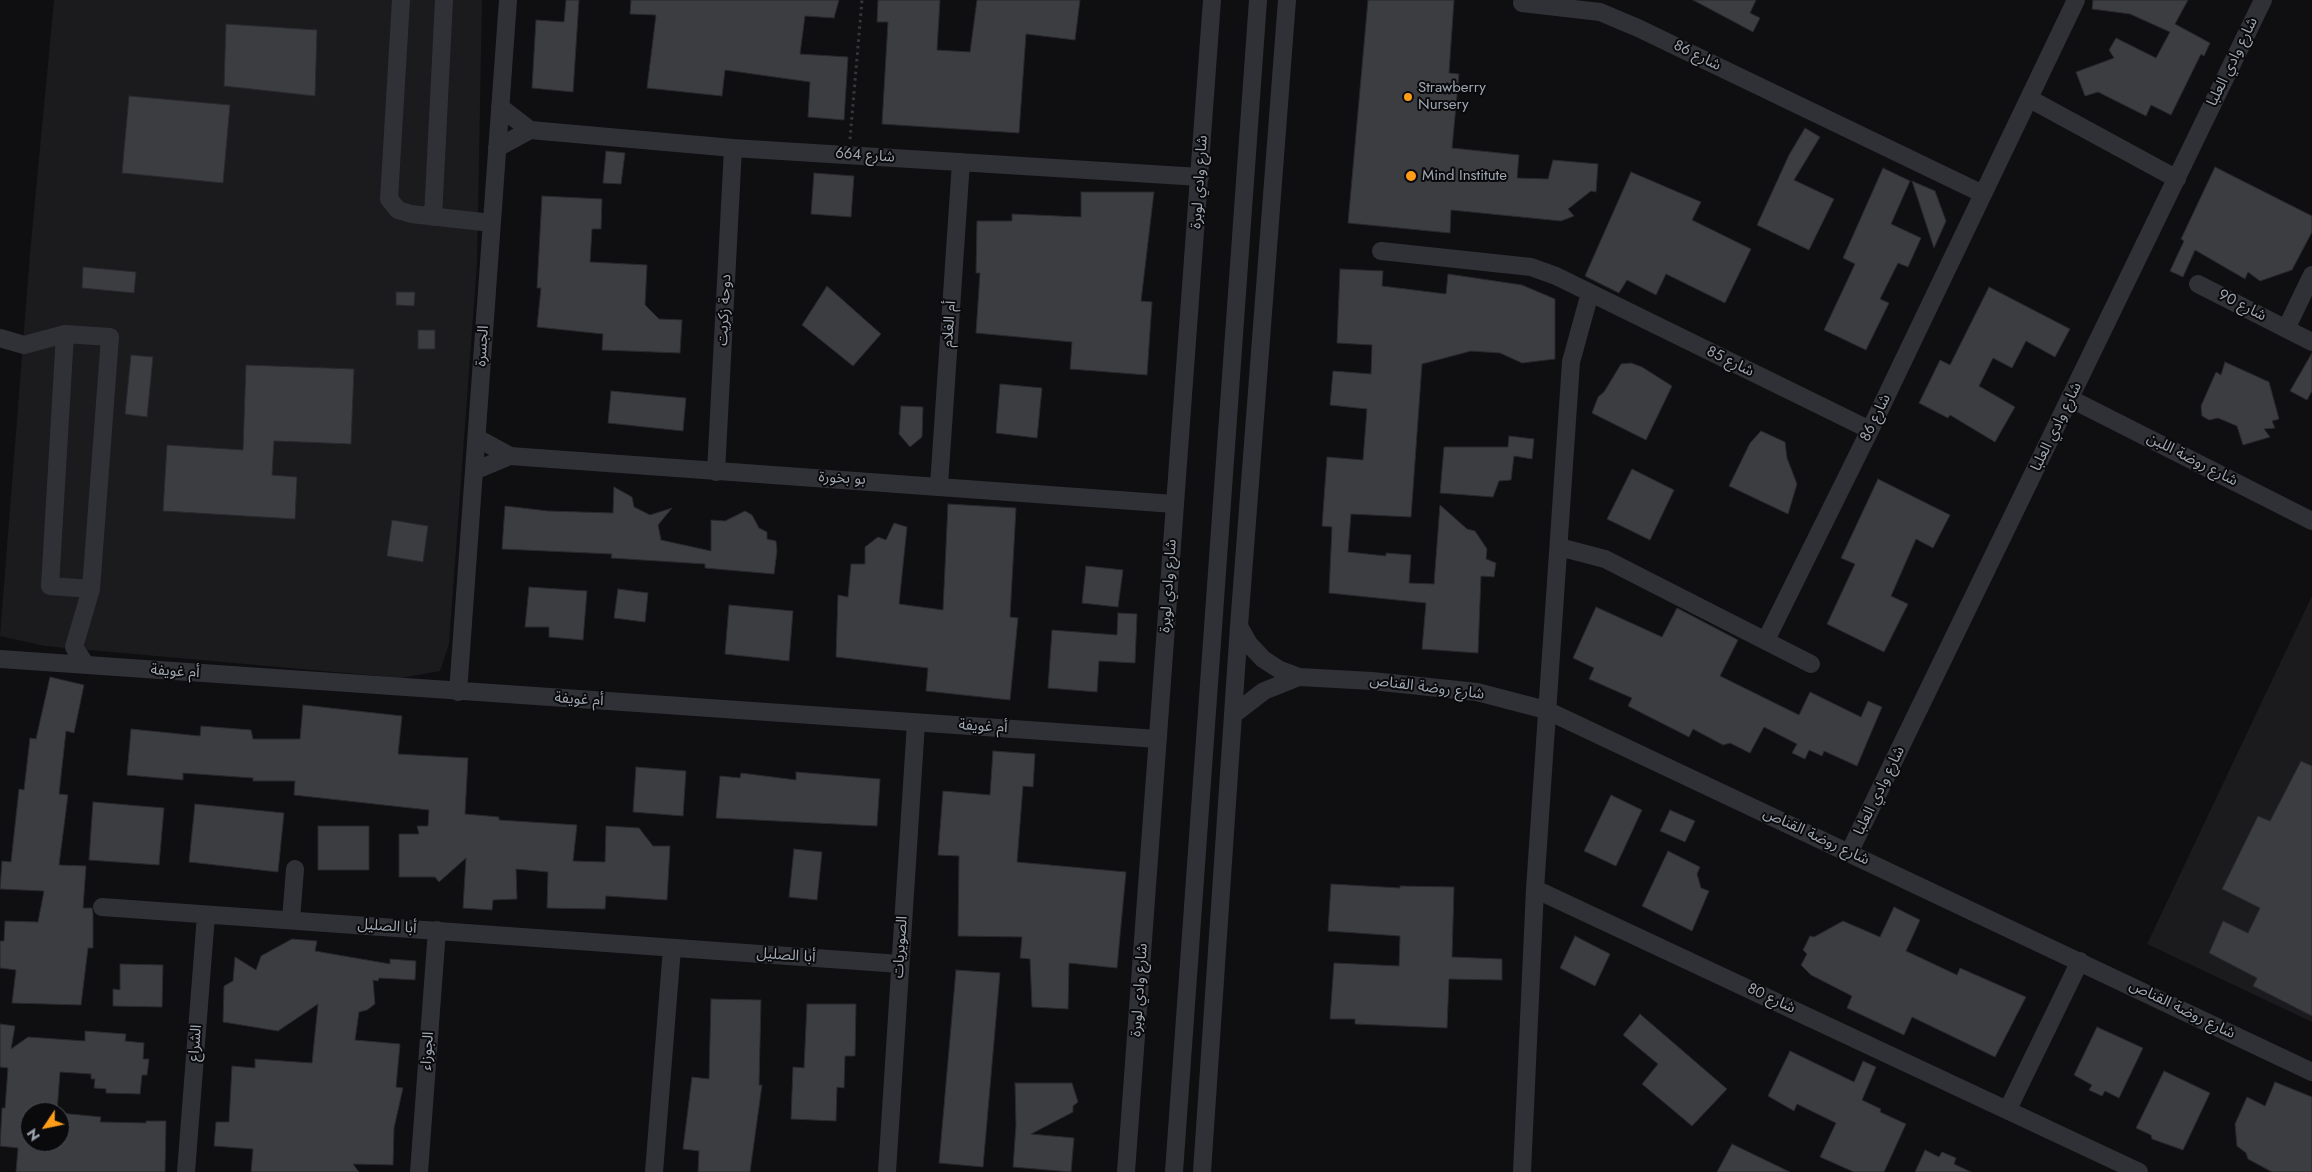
<!DOCTYPE html>
<meta charset="utf-8">
<style>
body{margin:0}
#map{position:relative;width:2312px;height:1172px;overflow:hidden;background:#0f0f11;font-family:Jost,sans-serif}
canvas{display:block}
.north{position:absolute;left:20px;top:1102px;width:50px;height:50px;box-sizing:border-box;background:#0a0a0c;border:1px solid #46494f;border-radius:50%;rotate:236deg;font-size:14px;font-weight:700;line-height:20px;text-align:center;color:#9fa7b3}
.north::after{content:'';display:block;margin:auto;width:18px;height:22px;background:#ff9d19;clip-path:polygon(50% 0,100% 100%,50% 72%,0 100%)}
</style>
<div id="map">
<canvas width="2312" height="1172"></canvas>
<div class="north">N</div>
</div>
<script>
const ctx = document.querySelector('canvas').getContext('2d');
ctx.lineJoin = 'round';
function fillPath(path, color) { ctx.fillStyle = color; ctx.fill(path, 'evenodd'); }
const shape = rows => new Path2D(rows.map(r => 'M' + r).join(''));
function stroke(path, color, width, dash) { ctx.strokeStyle = color; ctx.lineWidth = width; ctx.lineCap = dash ? 'butt' : 'round'; ctx.setLineDash(dash || []); ctx.stroke(path); }
function write(font, color, halo, rows, align = 'center') {
  ctx.font = font + ' Jost,"Noto Sans Arabic",sans-serif'; ctx.lineWidth = 4; ctx.setLineDash([]); ctx.textBaseline = 'middle'; ctx.strokeStyle = halo; ctx.fillStyle = color; for (const [text, x, y, turn = 0] of rows) {
    ctx.save(); ctx.translate(x, y); ctx.rotate((+turn || 0) * Math.PI / 180); ctx.textAlign = isNaN(turn) ? turn : align; if (halo) ctx.strokeText(text, 0, 0); ctx.fillText(text, 0, 0); ctx.restore();
  }
}
fillPath(shape([
 [54,0,482,0,477,263,449,644,440,671,401,678,45,646,0,636,30,254],
 [2312,596,2312,1022,2147,944]
]), '#1b1b1e');
const building = shape([
 [566,0,579,0,573,92,532,88,536,20,564,22,566,0],
 [631,0,839,0,834,18,805,16,800,54,848,57,844,120,808,117,810,82,725,70,722,96,647,88,656,15,630,14,631,0],
 [878,0,940,0,937,50,970,52,977,0,1080,0,1075,40,1026,34,1019,133,882,124,888,22,877,22,878,0],
 [1368,0,1454,0,1449,73,1459,74,1452,148,1519,155,1517,178,1548,179,1553,160,1598,164,1596,192,1591,191,1568,209,1574,216,1561,221,1451,210,1450,233,1348,223,1368,0],
 [1693,0,1756,0,1750,13,1760,18,1753,32,1693,0],
 [2093,0,2188,0,2175,24,2210,43,2204,56,2201,54,2171,115,2151,105,2146,116,2098,92,2085,96,2076,72,2114,58,2109,50,2116,38,2156,58,2170,32,2130,14,2092,9,2093,0],
 [226,24,317,30,315,96,224,86,226,24],
 [129,96,230,105,223,183,122,173,129,96],
 [1805,128,1820,137,1794,180,1834,199,1809,250,1757,225,1789,155,1805,128],
 [606,151,625,153,621,184,603,183,606,151],
 [2215,167,2312,216,2312,232,2292,270,2260,281,2248,272,2245,279,2195,250,2183,277,2170,271,2184,241,2181,239,2215,167],
 [1883,168,1910,181,1891,224,1921,238,1908,267,1898,263,1880,299,1889,303,1866,350,1824,330,1855,264,1843,258,1883,168],
 [1631,172,1701,202,1692,220,1751,249,1725,303,1666,274,1656,295,1627,280,1619,293,1585,276,1631,172],
 [814,173,854,176,851,217,811,214,814,173],
 [1912,181,1935,191,1946,221,1934,248,1912,181],
 [1081,192,1154,192,1141,301,1152,302,1147,375,1070,369,1072,342,976,333,980,273,976,273,977,221,1012,221,1012,214,1081,217,1081,192],
 [542,196,602,199,601,229,592,229,590,262,647,265,645,305,659,319,682,320,680,353,602,350,603,334,537,327,541,288,537,288,542,196],
 [83,267,136,272,134,293,82,288,83,267],
 [1340,269,1383,271,1382,286,1446,294,1448,274,1522,285,1555,299,1555,359,1522,363,1500,353,1471,351,1422,364,1411,517,1351,514,1348,552,1386,556,1386,553,1411,555,1409,583,1434,584,1440,505,1467,529,1475,531,1487,549,1486,559,1496,563,1494,577,1481,576,1478,653,1422,649,1426,603,1329,593,1332,527,1322,526,1327,457,1363,460,1367,409,1330,405,1333,371,1371,374,1372,345,1337,343,1340,269],
 [827,286,881,334,853,366,802,325,827,286],
 [1989,287,2070,329,2055,357,2026,341,2012,368,1993,358,1979,386,2015,407,1995,442,1950,415,1948,418,1919,403,1940,360,1950,365,1989,287],
 [396,292,415,292,414,306,396,305,396,292],
 [418,330,435,330,435,349,418,349,418,330],
 [2312,353,2312,391,2307,400,2290,391,2312,353],
 [131,355,153,357,147,417,125,414,131,355],
 [2225,362,2269,382,2279,419,2272,421,2275,428,2264,429,2270,437,2243,445,2237,426,2218,418,2209,420,2202,416,2201,406,2216,372,2221,375,2225,362],
 [1631,363,1642,367,1672,386,1646,440,1592,413,1598,397,1604,392,1621,364,1631,363],
 [246,365,354,369,351,444,274,441,272,475,297,477,295,519,163,511,167,445,243,450,246,365],
 [1000,384,1042,388,1037,438,996,433,1000,384],
 [611,391,686,398,683,431,608,423,611,391],
 [901,406,923,407,922,437,910,447,899,434,901,406],
 [1761,431,1785,442,1787,458,1797,484,1788,514,1729,486,1750,443,1761,431],
 [1509,436,1534,439,1532,459,1514,456,1511,480,1499,481,1493,497,1440,493,1444,447,1508,447,1509,436],
 [1632,469,1674,490,1650,540,1607,519,1632,469],
 [1878,479,1950,515,1933,548,1916,539,1891,596,1908,604,1884,652,1827,624,1855,564,1841,558,1878,479],
 [614,487,632,497,634,507,650,515,672,508,658,525,661,540,711,551,711,520,725,521,745,511,752,515,759,528,767,532,767,539,776,541,777,551,774,574,705,568,705,564,611,558,612,554,502,549,505,506,548,511,613,513,614,487],
 [948,504,1016,508,1010,617,1018,618,1010,700,926,691,928,668,836,657,838,595,848,597,851,564,865,564,865,547,878,537,886,540,894,523,907,527,899,604,943,610,948,504],
 [392,520,428,526,423,562,387,556,392,520],
 [1086,566,1123,570,1118,607,1082,603,1086,566],
 [529,587,587,591,583,640,549,637,549,627,525,627,529,587],
 [618,589,648,593,645,622,614,618,618,589],
 [729,605,793,611,789,661,725,654,729,605],
 [1596,607,1662,637,1677,608,1738,640,1720,676,1799,715,1810,692,1861,717,1868,701,1882,707,1857,766,1824,751,1822,756,1809,750,1805,759,1792,753,1797,744,1764,727,1750,753,1730,743,1723,745,1693,729,1689,737,1628,706,1632,698,1589,679,1594,668,1573,658,1596,607],
 [1118,613,1137,614,1135,663,1099,661,1097,692,1048,688,1052,630,1117,635,1118,613],
 [50,677,84,685,74,733,66,731,59,794,68,795,59,865,86,866,83,908,92,908,93,913,93,948,88,948,81,1005,12,1003,16,970,0,968,0,941,4,941,5,921,38,922,44,891,0,889,2,861,11,862,19,789,24,790,30,738,36,739,50,677],
 [303,705,402,716,398,754,468,758,465,814,499,817,499,820,577,825,573,861,605,862,606,826,639,828,653,846,670,846,667,900,606,896,605,909,547,908,548,872,516,869,517,899,493,900,492,910,463,908,466,858,439,882,435,877,399,877,399,834,419,834,417,826,428,826,429,810,294,795,295,781,253,781,253,778,183,773,183,780,127,775,131,729,200,736,201,726,251,730,253,739,300,739,303,705],
 [993,751,1035,754,1033,787,1023,786,1017,862,1126,872,1117,968,1069,963,1068,1009,1032,1007,1030,959,1020,958,1022,937,958,936,959,856,938,855,943,791,990,795,993,751],
 [2301,761,2312,766,2312,1016,2253,986,2257,978,2209,953,2223,921,2248,933,2260,908,2222,889,2258,816,2270,821,2301,761],
 [636,767,686,771,683,816,633,812,636,767],
 [796,772,880,779,877,826,716,818,720,776,740,778,741,773,796,780,796,772],
 [1611,795,1642,810,1616,866,1584,851,1611,795],
 [93,802,164,808,159,865,89,860,93,802],
 [195,804,284,813,278,872,189,862,195,804],
 [1670,810,1695,821,1685,842,1660,831,1670,810],
 [318,826,369,826,369,870,318,870,318,826],
 [794,849,822,852,817,900,789,897,794,849],
 [1668,851,1700,867,1697,874,1701,888,1709,891,1692,931,1642,906,1668,851],
 [1331,884,1400,888,1400,886,1454,887,1452,957,1502,959,1502,980,1449,979,1447,1028,1355,1024,1355,1019,1330,1019,1334,963,1399,966,1400,936,1328,931,1331,884],
 [1894,907,1920,920,1906,951,1957,975,1960,968,2026,997,1995,1057,1912,1017,1904,1035,1847,1008,1852,996,1811,975,1801,965,1807,954,1803,950,1810,936,1814,937,1843,921,1880,937,1894,907],
 [1575,936,1610,954,1595,986,1560,968,1575,936],
 [292,939,317,941,315,951,390,964,390,959,416,961,415,980,379,978,378,981,373,980,375,1004,367,1010,359,1012,355,1040,400,1044,396,1087,403,1088,394,1128,393,1165,353,1164,359,1172,251,1172,253,1149,214,1146,216,1122,229,1122,232,1066,255,1068,255,1059,312,1063,318,1004,278,1031,223,1022,224,986,233,981,235,957,256,970,261,956,292,939],
 [120,964,163,965,162,1007,113,1006,113,989,120,990,120,964],
 [956,970,1000,973,983,1167,939,1163,956,970],
 [711,999,761,1000,759,1085,762,1085,750,1172,698,1172,699,1151,683,1149,692,1077,709,1079,711,999],
 [807,1004,856,1004,855,1056,845,1056,844,1088,837,1087,836,1121,791,1119,793,1067,804,1068,807,1004],
 [1640,1014,1727,1089,1692,1126,1642,1084,1658,1064,1623,1035,1640,1014],
 [0,1024,15,1026,11,1049,28,1037,85,1041,85,1031,126,1034,125,1041,144,1043,143,1059,149,1059,147,1075,142,1075,140,1094,106,1093,106,1089,94,1088,95,1079,91,1079,91,1074,60,1072,57,1112,30,1112,30,1142,60,1142,60,1113,101,1117,100,1122,146,1123,146,1121,166,1121,165,1172,16,1172,18,1148,0,1146,2,1108,5,1108,8,1068,0,1067,0,1024],
 [2097,1027,2143,1048,2119,1098,2105,1091,2102,1096,2089,1090,2092,1085,2074,1075,2097,1027],
 [1790,1051,1854,1082,1863,1061,1876,1067,1862,1100,1881,1109,1880,1112,1906,1124,1884,1172,1854,1172,1820,1157,1836,1123,1797,1104,1794,1111,1768,1096,1790,1051],
 [2164,1071,2210,1093,2183,1150,2152,1139,2151,1135,2136,1128,2164,1071],
 [2275,1082,2312,1097,2312,1172,2272,1172,2248,1159,2246,1153,2237,1146,2235,1124,2247,1097,2265,1106,2275,1082],
 [1015,1083,1072,1083,1078,1102,1073,1106,1073,1112,1031,1134,1074,1138,1071,1172,1013,1167,1016,1125,1015,1083],
 [1732,1144,1790,1172,1717,1172,1732,1144],
 [1925,1150,1939,1157,1942,1152,1956,1158,1954,1164,1971,1172,1915,1172,1925,1150]
]);
fillPath(building, '#3b3d41');
stroke(building, '#29292d', 1);
stroke(shape([
 [850,139,862,0]
]), '#36383d', 3, [2.5, 4]);
stroke(shape([
 [401,0,389,199,398,210,411,214,492,223],
 [1522,3,1600,12,1638,28,1983,194],
 [2030,99,2177,179],
 [500,107,530,130,733,148,1200,177],
 [497,148,530,130],
 [433,217,444,0],
 [1381,251,1531,267,1556,276,1870,430],
 [2198,284,2312,342],
 [2286,329,2312,275],
 [65,334,50,586,91,589],
 [0,338,24,345,65,334,110,337,91,589,74,647,86,665],
 [2071,399,2312,521],
 [477,438,510,456,1174,504],
 [474,471,510,456],
 [716,472,733,148],
 [939,485,961,162],
 [1559,547,1605,559,1811,664],
 [1239,626,1249,644,1263,659,1280,670,1299,677,1372,681,1477,692,1546,710,2312,1072],
 [1766,640,1870,430,2076,0],
 [0,659,1158,739],
 [458,692,508,0],
 [1234,714,1264,691,1299,677],
 [1849,853,2263,0],
 [1535,889,2139,1172],
 [102,907,900,964],
 [291,920,295,869],
 [2008,1109,2080,961],
 [186,1172,206,915],
 [419,1172,437,930],
 [654,1172,672,948],
 [887,1172,916,723],
 [1126,1172,1212,0],
 [1174,1172,1258,0],
 [1202,1172,1239,626,1287,0],
 [1522,1172,1535,889,1571,362,1590,293]
]), '#303136', 18);
for (const [x, y, r, color] of [
 [1408,97,5,"#ff9d19"],
 [1411,176,6,"#ff9d19"]
]) { const dot = new Path2D(); dot.arc(x, y, r, 0, 2 * Math.PI); ctx.fillStyle = color; ctx.fill(dot); stroke(dot, '#0a0a0c', 2); }
write('15px', '#9fa7b3', '#0a0a0c', [
 ["شارع 86",1697,56,26],
 ["شارع وادي العلبا",2233,62,-64],
 ["شارع 664",865,156,4],
 ["شارع وادي لوبرة",1200,182,-86],
 ["شارع 90",2242,306,27],
 ["دوحة زكريت",725,310,-87],
 ["أم الغلام",950,324,-86],
 ["الجسرة",483,346,-86],
 ["شارع 85",1730,362,26],
 ["شارع 86",1876,418,-64],
 ["شارع وادي العلبا",2057,427,-64],
 ["شارع روضة اللبن",2192,460,27],
 ["بو بخورة",842,479,3],
 ["شارع وادي لوبرة",1169,586,-86],
 ["أم غويفة",175,672,4],
 ["شارع روضة القناص",1427,688,7],
 ["أم غويفة",579,700,4],
 ["أم غويفة",983,727,4],
 ["شارع وادي العلبا",1880,791,-64],
 ["شارع روضة القناص",1816,837,25],
 ["أبا الصليل",387,927,4],
 ["الصويريات",901,947,-86],
 ["أبا الصليل",786,956,4],
 ["شارع وادي لوبرة",1140,990,-86],
 ["شارع 80",1771,999,25],
 ["شارع روضة القناص",2182,1010,26],
 ["الشراع",196,1043,-86],
 ["الجوزاء",428,1051,-86]
]);
write('15px', '#9fa7b3', '#0a0a0c', [
 ["Strawberry",1418,88],
 ["Nursery",1418,105],
 ["Mind Institute",1422,176]
], 'left');
</script>
